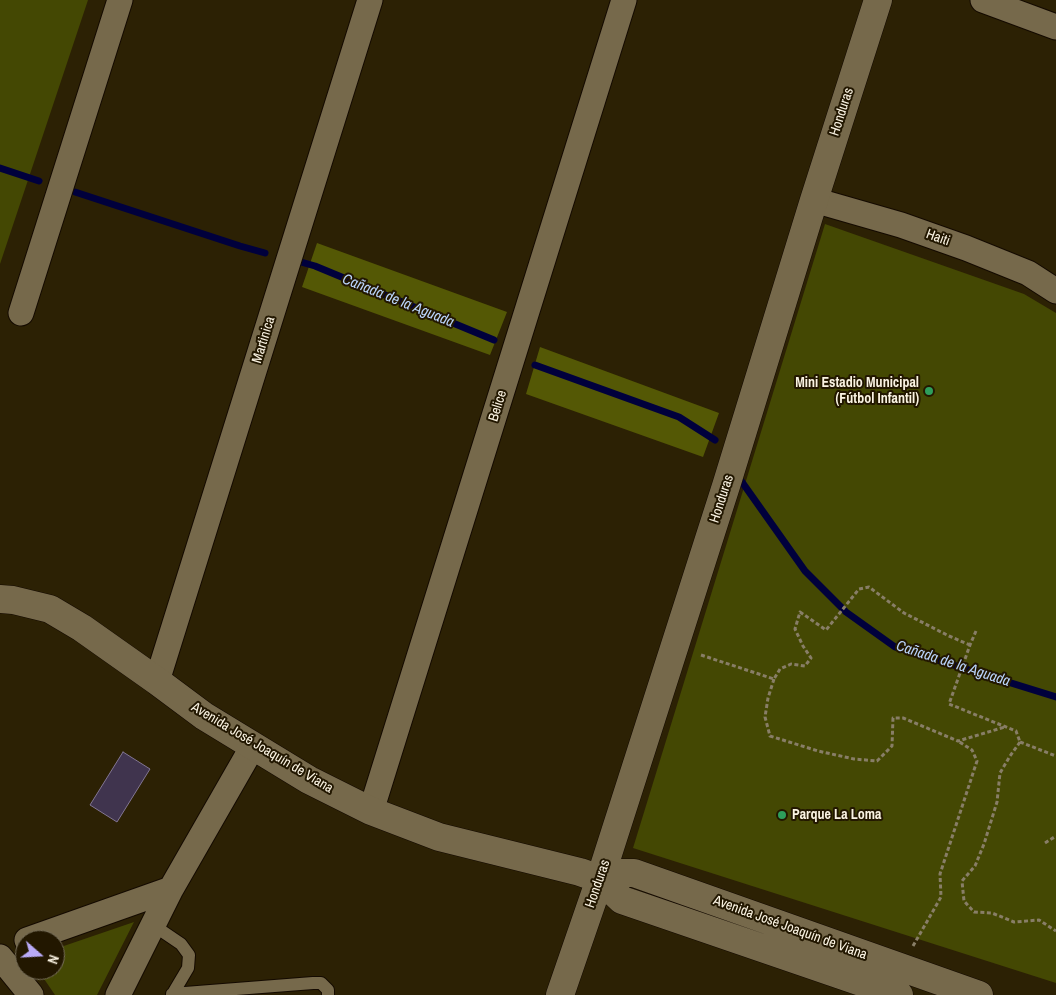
<!DOCTYPE html>
<meta charset="utf-8">
<style>
body{margin:0}
#map{position:relative;width:1056px;height:995px;overflow:hidden;background:#2c2104;font-family:"Archivo Narrow",sans-serif}
canvas{display:block}
.north{position:absolute;left:15px;top:930px;width:50px;height:50px;box-sizing:border-box;background:#221700;border:1px solid #786f5a;border-radius:50%;rotate:109deg;font-size:14px;font-weight:700;line-height:20px;text-align:center;color:#faf3e2}
.north::after{content:'';display:block;margin:auto;width:18px;height:22px;background:#b9aaf7;clip-path:polygon(50% 0,100% 100%,50% 72%,0 100%)}
</style>
<div id="map">
<canvas width="1056" height="995"></canvas>
<div class="north">N</div>
</div>
<script>
const ctx = document.querySelector('canvas').getContext('2d');
ctx.lineJoin = 'round';
function fillPath(path, color) { ctx.fillStyle = color; ctx.fill(path, 'evenodd'); }
const shape = rows => new Path2D(rows.map(r => 'M' + r).join(''));
function stroke(path, color, width, dash) { ctx.strokeStyle = color; ctx.lineWidth = width; ctx.lineCap = dash ? 'butt' : 'round'; ctx.setLineDash(dash || []); ctx.stroke(path); }
function write(font, color, halo, rows, align = 'center') {
  ctx.font = font + ' "Archivo Narrow",sans-serif'; ctx.lineWidth = 4; ctx.setLineDash([]); ctx.textBaseline = 'middle'; ctx.strokeStyle = halo; ctx.fillStyle = color; for (const [text, x, y, turn = 0] of rows) {
    ctx.save(); ctx.translate(x, y); ctx.rotate((+turn || 0) * Math.PI / 180); ctx.textAlign = isNaN(turn) ? turn : align; if (halo) ctx.strokeText(text, 0, 0); ctx.fillText(text, 0, 0); ctx.restore();
  }
}
fillPath(shape([
 [0,0,88,0,0,264],
 [825,224,1024,294,1056,313,1056,983,633,848],
 [134,922,97,995,55,995,38,970,55,970,55,949]
]), '#444803');
fillPath(shape([
 [317,243,507,312,490,355,302,287],
 [540,347,719,413,703,457,526,394]
]), '#545805');
stroke(shape([
 [0,168,39,181],
 [75,192,240,246,265,253],
 [301,262,315,266,494,340],
 [535,365,679,417,715,440],
 [742,482,805,571,846,612,895,647,1056,697]
]), '#00003c', 7);
const building = shape([
 [123,752,150,769,117,822,90,805,123,752]
]);
fillPath(building, '#40344e');
stroke(building, '#827693', 1);
const lane = shape([
 [153,925,181,944,189,955,188,968,172,995],
 [172,994,313,983,321,983,328,990,328,995]
]);
const street = shape([
 [983,0,1056,27],
 [814,200,901,225,966,248,1028,273,1056,291],
 [21,313,120,0],
 [157,681,370,0],
 [371,811,624,0],
 [27,940,171,889],
 [0,957,31,995],
 [118,995,171,889,253,746]
]);
const secondary = shape([
 [0,599,13,600,50,609,82,628,157,681,204,716,309,780,371,811,439,837,580,872,600,879,622,900,899,995],
 [600,879,618,873,634,873,979,995],
 [560,995,600,879,726,486,814,200,878,0]
]);
stroke(lane, '#140a00', 14);
stroke(street, '#140a00', 27);
stroke(secondary, '#140a00', 29);
stroke(shape([
 [976,631,970,645,949,704,1016,731,1020,742],
 [701,655,774,679,780,669,791,664,805,666,811,658,803,646,795,629,800,612,826,630,859,589,869,587,904,613,949,636,970,645],
 [774,679,768,698,765,717,770,736,818,751,854,759,877,761,892,746,893,718,903,718,958,741,1005,727],
 [1020,742,1010,756,1000,773,997,802,984,844,975,866,962,881,964,901,974,912,992,913,1014,922,1039,920,1056,931],
 [1020,742,1056,756],
 [1045,843,1056,836],
 [913,946,941,897,940,874,977,761,972,750,958,741]
]), '#887e67', 3, [4, 2.5]);
stroke(lane, '#76694b', 12);
stroke(street, '#76694b', 25);
stroke(secondary, '#76694b', 28);
for (const [x, y, r, color] of [
 [929,391,5,"#2e9e5b"],
 [782,815,5,"#2e9e5b"]
]) { const dot = new Path2D(); dot.arc(x, y, r, 0, 2 * Math.PI); ctx.fillStyle = color; ctx.fill(dot); stroke(dot, '#221700', 2); }
write('14px', '#faf3e2', '#221700', [
 ["Honduras",842,112,-72],
 ["Haiti",938,238,20],
 ["Martinica",264,340,-73],
 ["Belice",498,406,-73],
 ["Honduras",722,499,-72],
 ["Avenida José Joaquín de Viana",262,748,31],
 ["Honduras",598,884,-71],
 ["Avenida José Joaquín de Viana",790,928,20]
]);
write('bold 14px', '#faf3e2', '#221700', [
 ["Mini Estadio Municipal",919,383],
 ["(Fútbol Infantil)",919,399],
 ["Parque La Loma",792,815,"left"]
], 'right');
write('italic 15px', '#bad4fa', '#221700', [
 ["Cañada de la Aguada",398,301,22],
 ["Cañada de la Aguada",953,664,18]
]);
</script>
